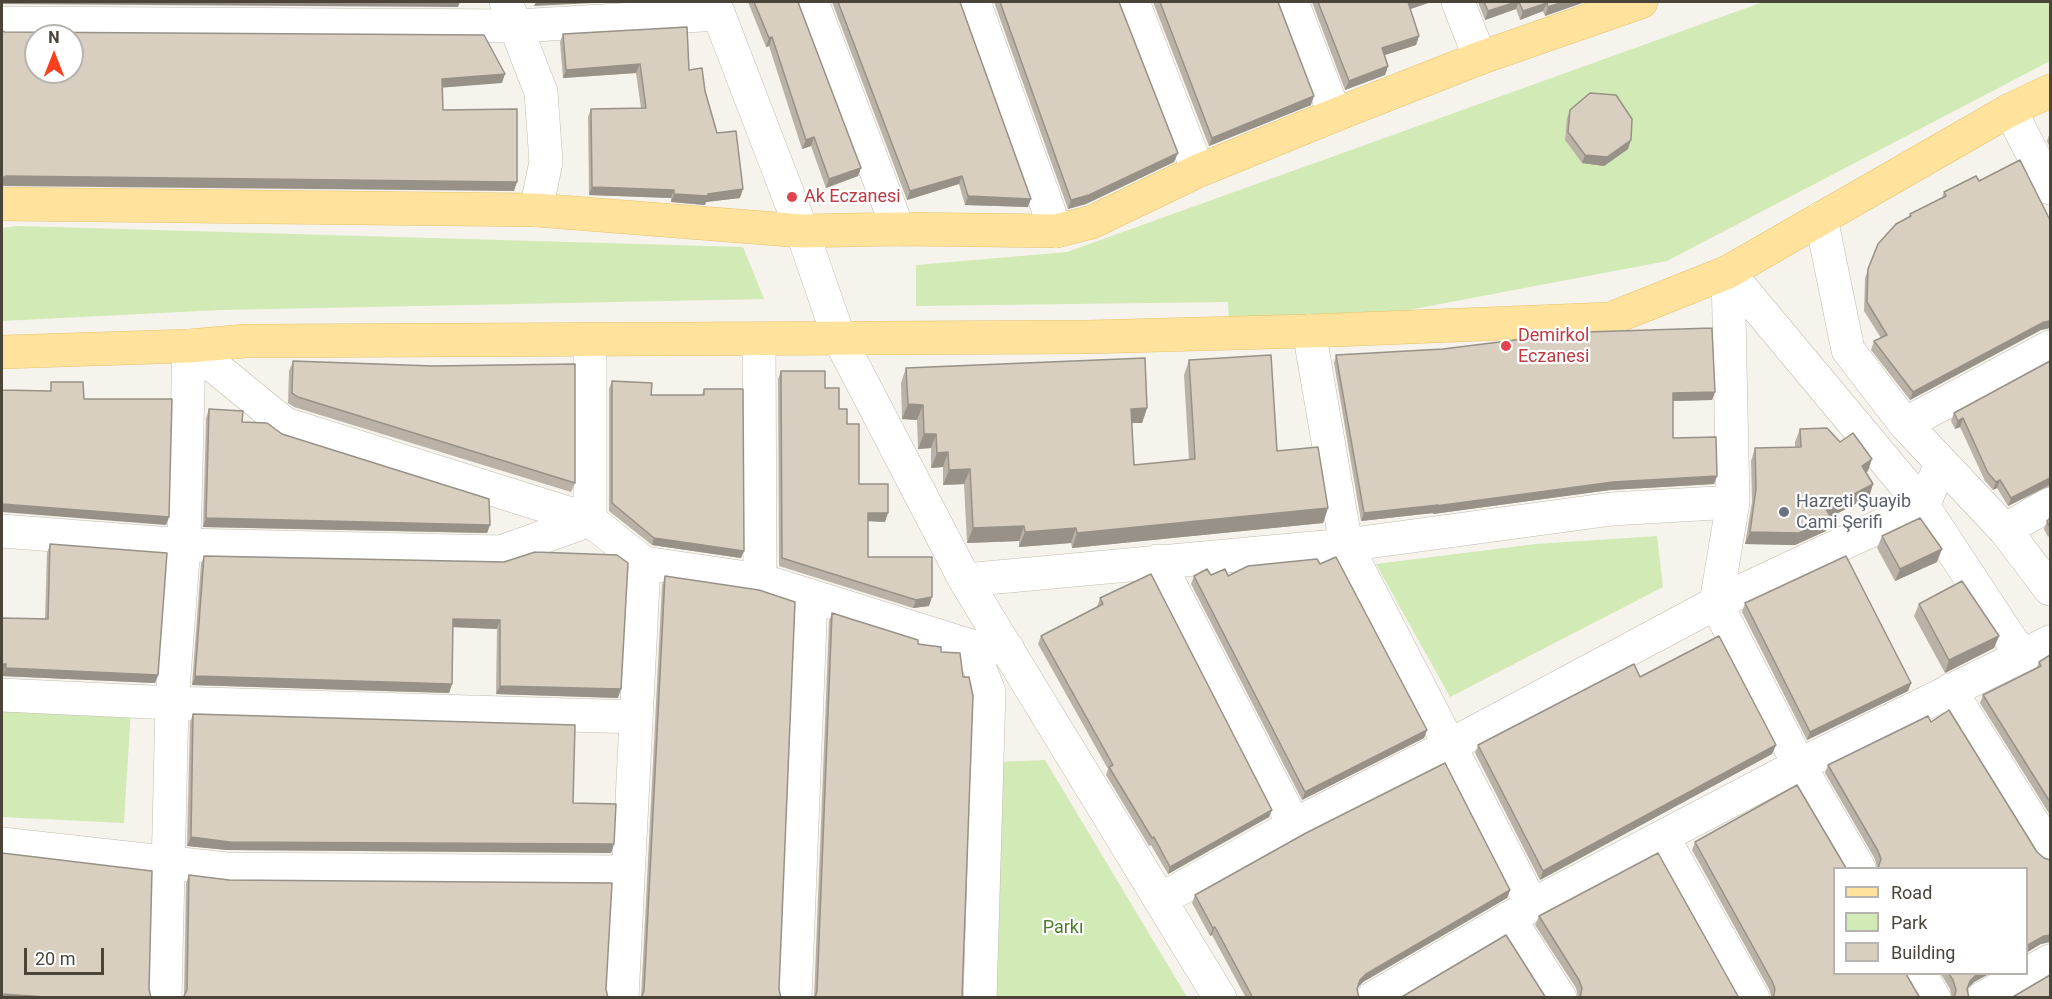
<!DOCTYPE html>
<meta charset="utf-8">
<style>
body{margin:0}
#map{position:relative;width:2052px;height:999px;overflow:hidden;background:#f6f3ec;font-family:Roboto,sans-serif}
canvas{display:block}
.frame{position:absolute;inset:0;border:3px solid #4b4439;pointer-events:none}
.legend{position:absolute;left:1833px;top:867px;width:195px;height:108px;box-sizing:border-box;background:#fff;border:2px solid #b7b4b0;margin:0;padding:8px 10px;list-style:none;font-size:18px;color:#4b4439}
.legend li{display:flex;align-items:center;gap:12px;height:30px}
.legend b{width:30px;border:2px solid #b7b4b0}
.north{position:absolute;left:24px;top:24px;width:60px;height:60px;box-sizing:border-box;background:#fff;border:2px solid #b7b4b0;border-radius:50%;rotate:0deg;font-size:16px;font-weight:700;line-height:24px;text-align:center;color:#4b4439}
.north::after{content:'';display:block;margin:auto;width:21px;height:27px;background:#fc3f1d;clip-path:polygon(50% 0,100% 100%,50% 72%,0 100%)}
.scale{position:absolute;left:24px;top:948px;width:80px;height:27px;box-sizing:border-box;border:3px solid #4b4439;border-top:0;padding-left:8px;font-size:18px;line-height:21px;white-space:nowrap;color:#4b4439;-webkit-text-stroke:4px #fff;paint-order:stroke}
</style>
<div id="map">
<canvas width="2052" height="999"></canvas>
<div class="frame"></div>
<ul class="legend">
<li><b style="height:8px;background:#ffe39c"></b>Road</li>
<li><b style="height:16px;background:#d2eab5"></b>Park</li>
<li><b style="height:16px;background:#d8cfc1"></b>Building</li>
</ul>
<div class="north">N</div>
<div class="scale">20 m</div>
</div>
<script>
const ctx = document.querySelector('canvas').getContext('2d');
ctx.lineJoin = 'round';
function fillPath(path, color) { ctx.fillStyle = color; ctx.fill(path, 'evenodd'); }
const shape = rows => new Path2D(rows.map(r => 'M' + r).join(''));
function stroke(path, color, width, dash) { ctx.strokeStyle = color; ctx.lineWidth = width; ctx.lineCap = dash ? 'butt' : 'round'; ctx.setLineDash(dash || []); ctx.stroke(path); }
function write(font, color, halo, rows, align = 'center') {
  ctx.font = font + ' Roboto,sans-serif'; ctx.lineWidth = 4.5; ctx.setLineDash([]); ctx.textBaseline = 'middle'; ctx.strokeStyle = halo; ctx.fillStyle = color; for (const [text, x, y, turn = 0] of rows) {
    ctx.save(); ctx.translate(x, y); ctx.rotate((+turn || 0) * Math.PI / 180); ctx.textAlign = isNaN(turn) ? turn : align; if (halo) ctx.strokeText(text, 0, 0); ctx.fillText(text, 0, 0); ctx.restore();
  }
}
fillPath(shape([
 [1763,2,2050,2,2050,61,1667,261,1356,320,1229,324,1228,302,916,306,916,265,1067,252],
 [17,226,743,247,764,299,221,310,2,321,2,228],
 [1657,536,1663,587,1450,697,1376,564,1536,544],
 [2,701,131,709,124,823,2,817],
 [1045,760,1187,997,993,998,996,762]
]), '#d2eab5');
const minor = shape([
 [506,2,541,92,546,162,536,210],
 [714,2,802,231,839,338,965,580,1220,998],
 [812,2,898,229],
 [974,2,1056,231],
 [1133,2,1198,171],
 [1292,2,1335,115],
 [1458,2,1480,58],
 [2,23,517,26,719,14],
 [2010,110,2050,188],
 [1821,218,1848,350,1905,424,2005,530,2050,589],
 [1728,272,1733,502,1716,603,1799,765,1859,868],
 [1728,272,1923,506,2021,655],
 [1309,331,1346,545,1532,905],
 [759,339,760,580],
 [1905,424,2050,347],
 [2005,530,2050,504],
 [2,531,184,545,501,552,590,520,590,340],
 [1158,561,1294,825],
 [965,580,1346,545,1612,509,1733,502],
 [971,646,989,692,980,998],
 [1950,690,2050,850],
 [2,695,172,703,636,717],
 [1663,837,1753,998],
 [2,844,226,869,628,872],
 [1160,900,1294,825,1449,746,1716,603,1923,506,1941,464],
 [1509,918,1560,998],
 [1920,974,1934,998],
 [165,998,172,703,184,545,189,346,285,424,590,520,644,563,760,580,971,646,1008,649],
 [622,998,644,563],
 [795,998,811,596],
 [1373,998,1532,905,1799,765,2050,642],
 [1983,998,2050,961]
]);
const major = shape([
 [2,204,536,210,802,231,898,229,1056,231,1092,222,1198,171,1335,115,1480,58,1641,2],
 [2,352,189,346,245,341,1088,337,1309,331,1610,319,1728,272,2010,110,2050,91]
]);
stroke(minor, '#c2bbae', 34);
stroke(major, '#e6c16a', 34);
stroke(minor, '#fff', 33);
stroke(major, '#ffe39c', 33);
fillPath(shape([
 [748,2,798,2,861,168,858,176,826,188,811,146,802,149,769,46,766,47],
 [832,2,960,2,1028,207,965,205,959,184,907,200],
 [994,2,1119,2,1174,162,1086,204,1068,209],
 [1153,2,1278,2,1311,105,1209,146],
 [1312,2,1431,2,1410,9,1419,36,1416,45,1384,55,1388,66,1385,75,1345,90],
 [1478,2,1585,2,1545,16,1543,11,1520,20,1516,9,1485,20],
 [563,34,689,70,705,91,717,133,740,198,706,202,705,205,671,202,671,198,589,195,588,117,591,109,641,108,636,73,563,78,560,42],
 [1570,110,1628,149,1604,166,1582,163,1565,140,1567,118],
 [2050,132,2050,148,2047,141],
 [1979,181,2050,220,2050,328,2041,330,1910,400,1871,350,1874,341,1881,338,1864,311,1865,278,1868,269,1908,218,1910,214,1942,198,1944,192],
 [1555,333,1715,392,1712,400,1673,401,1673,438,1717,476,1714,484,1610,490,1433,514,1433,513,1361,521,1334,363,1336,355,1443,349,1554,336],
 [1189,360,1277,451,1328,508,1323,523,1072,548,1071,543,1019,547,1019,541,967,543,964,484,943,485,943,467,931,468,931,448,918,449,917,420,902,419,901,383,906,368,1147,408,1142,423,1132,423,1134,465,1189,460,1184,375],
 [293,361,575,483,571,492,294,407,288,403,289,371],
 [2050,361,2050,486,2008,506,1997,488,1993,490,1985,481,1960,427,1955,429,1951,421,1954,413],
 [781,371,825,388,839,409,847,424,859,484,885,522,868,521,868,557,929,606,913,608,779,566,778,379],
 [612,381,651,395,702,395,704,389,741,558,652,545,609,511,609,389],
 [209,409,490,525,487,533,203,527,206,418],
 [1800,429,1868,471,1866,472,1873,484,1869,497,1830,517,1831,518,1826,531,1795,545,1745,544,1752,502,1751,461,1755,448,1795,447,1795,442],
 [2050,518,2050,536,2048,537,2044,529,2047,521],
 [1882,536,1937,562,1895,581,1877,548],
 [50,544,158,675,155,683,2,676,3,673,2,673,2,618,45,619,47,553],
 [204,556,504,562,618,698,496,694,497,629,453,627,452,684,449,693,192,685,201,564],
 [1320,564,1427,730,1424,738,1302,800,1191,584,1194,576,1228,576],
 [665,576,779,989,781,998,641,998,662,585],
 [1100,598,1272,810,1269,817,1168,874,1151,845,1149,846,1106,775,1108,769,1038,644,1041,636,1097,607],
 [1745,603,1911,683,1908,691,1807,740,1742,612],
 [1919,604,1999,636,1994,648,1945,673,1914,616],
 [832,613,918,644,962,998,814,998,829,621],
 [2050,655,2050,815,1980,703,1983,695,2036,669,2039,662],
 [1640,677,1776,745,1772,754,1540,880,1475,753,1478,745],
 [193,714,573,803,614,844,611,853,227,850,187,846,190,722],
 [1931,722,2037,852,2044,858,2050,860,2050,942,2041,944,2026,868,1877,868,1875,859,1825,773,1828,765],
 [1695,842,1920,998,1772,998,1769,989,1692,850],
 [189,875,229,880,612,883,184,996,186,883],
 [1510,890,1507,898,1363,982,1357,989,1359,998,1246,998,1212,935,1210,936,1192,903,1195,895],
 [1539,916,1739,998,1578,998,1576,988,1535,925],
 [1941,974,1989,974,1974,982,1968,988,1969,998,1952,998,1950,989]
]), '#bab2a6');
fillPath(shape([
 [2,2,460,2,458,7,2,4],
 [536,2,613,2,534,6],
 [1408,2,1431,2,1405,11],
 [1516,2,1519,2,1516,9,1485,20,1488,11],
 [1563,2,1585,2,1545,16,1548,7],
 [1547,3,1543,11,1520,20,1523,11],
 [1419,36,1416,45,1379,57,1382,48],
 [772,37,769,46,766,47,769,38],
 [640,64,636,73,563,78,566,70],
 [1388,66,1385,75,1345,90,1349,81],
 [505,74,502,83,438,88,442,79],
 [1314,96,1311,105,1209,146,1212,138],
 [814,137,811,146,802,149,806,140],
 [1631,140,1628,149,1604,166,1582,163,1585,155],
 [1178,153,1174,162,1086,204,1068,209,1071,200],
 [861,168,858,176,826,188,829,179],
 [6,176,517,182,514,191,2,186,2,178],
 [962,176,959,184,907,200,910,191],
 [592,187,674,190,671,198,589,195],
 [743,189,740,198,706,202,705,205,671,202,674,194,708,194],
 [968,196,1031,199,1028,207,965,205],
 [2050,321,2050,328,2041,330,1910,400,1913,392,2044,322],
 [1715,392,1712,400,1670,401,1673,393],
 [908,404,923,405,917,420,902,419],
 [1147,408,1142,423,1126,423,1131,409],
 [1963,418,1960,427,1955,429,1958,421],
 [924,434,936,434,931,448,918,449],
 [948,452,943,467,931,468,937,453],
 [1872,459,1868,471,1858,478,1862,466],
 [970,469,964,484,943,485,949,470],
 [1717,476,1714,484,1610,490,1433,514,1433,513,1361,521,1364,513,1613,482],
 [2050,478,2049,485,2008,506,2011,498],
 [2000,480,1997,488,1993,490,1996,482],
 [1873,484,1869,497,1821,522,1826,509],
 [2,504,6,504,169,517,166,525,2,512],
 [1328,508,1323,523,1072,548,1077,533],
 [868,513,888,513,885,522,865,521],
 [206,518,490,525,487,533,203,527],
 [1831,518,1826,531,1795,545,1745,544,1750,532],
 [1024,526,1019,541,967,543,973,528],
 [1076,528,1071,543,1019,547,1025,532],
 [654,538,744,551,741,558,652,545],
 [1942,549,1937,562,1895,581,1900,569],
 [932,597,929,606,913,608,916,600],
 [453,619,500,620,497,629,450,627],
 [1999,636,1994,648,1945,673,1949,660],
 [2,664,6,664,3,673,2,673],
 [6,668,158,675,155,683,2,676],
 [195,676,452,684,449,693,192,685],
 [1911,683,1908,691,1807,740,1810,732],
 [500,686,621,689,618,698,496,694],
 [1427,730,1424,738,1302,800,1305,792],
 [1776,745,1772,754,1540,880,1543,871],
 [1272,810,1269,817,1168,874,1170,867],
 [191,837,614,844,611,853,227,850,187,846],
 [1510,890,1507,898,1363,982,1357,988,1360,980,1366,974],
 [1215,927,1212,935,1210,936,1213,928],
 [2050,935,2050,942,2041,944,2026,953,2026,946,2044,936],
 [1977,974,1989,974,1974,982,1967,989,1970,981],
 [2,994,60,998,2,998]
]), '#979187');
const building = shape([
 [754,2,798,2,861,168,829,179,814,137,806,140,772,37,769,38,754,2],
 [838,2,960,2,1031,199,968,196,962,176,910,191,838,2],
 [1000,2,1119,2,1178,153,1089,195,1071,200,1000,2],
 [1160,2,1278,2,1314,96,1212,138,1160,2],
 [1318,2,1410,2,1408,2,1419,36,1382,48,1388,66,1349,81,1318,2],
 [1484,2,1516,2,1488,11,1484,2],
 [1519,2,1563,2,1548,7,1547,3,1523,11,1519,2],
 [687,27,689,70,702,68,705,91,717,133,736,131,743,189,708,194,708,196,674,194,674,190,592,187,591,109,646,108,640,64,566,70,563,34,687,27],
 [2,31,5,32,484,35,505,74,442,79,443,110,517,109,517,182,6,176,2,178,2,31],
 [36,36,72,36,72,72,36,72,36,36],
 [1590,93,1616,95,1632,119,1631,140,1607,157,1585,155,1568,132,1570,110,1590,93],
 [2020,160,2050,220,2050,321,2044,322,1913,392,1874,341,1887,335,1867,302,1868,269,1878,244,1896,224,1911,216,1910,214,1946,196,1944,192,1976,176,1979,181,2020,160],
 [1712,328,1715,392,1673,393,1673,438,1716,437,1717,476,1613,482,1436,506,1438,505,1364,513,1336,355,1443,349,1556,335,1555,333,1712,328],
 [1271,355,1277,451,1318,447,1328,508,1077,533,1076,528,1025,532,1024,526,973,528,970,469,949,470,948,452,937,453,936,434,924,434,923,405,908,404,906,368,1145,358,1147,408,1131,409,1134,465,1195,459,1189,360,1271,355],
 [293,361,433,366,575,364,575,483,298,397,292,393,293,361],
 [2050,361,2050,478,2011,498,2000,480,1996,482,1988,473,1963,418,1958,421,1954,413,2050,361],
 [781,371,825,371,825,388,839,388,839,409,847,409,847,424,859,424,859,484,888,484,888,513,868,513,868,557,932,557,932,597,916,600,782,558,781,371],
 [2,378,2,390,51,391,51,382,83,382,84,399,172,399,169,517,2,504,2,378],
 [612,381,652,383,651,395,704,395,704,389,743,389,744,551,654,538,612,503,612,381],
 [209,409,243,411,242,422,267,423,282,434,489,499,490,525,206,518,209,409],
 [1827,428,1840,442,1853,433,1872,459,1862,466,1873,484,1826,509,1831,518,1799,533,1750,532,1756,489,1755,448,1801,447,1800,429,1827,428],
 [1920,518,1942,549,1900,569,1882,536,1920,518],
 [2050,518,2050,528,2047,521,2050,518],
 [50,544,167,553,158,675,6,668,6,664,2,664,2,618,48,619,50,544],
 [535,552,617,555,628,563,621,689,500,686,500,620,453,619,452,684,195,676,204,556,504,562,535,552],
 [1846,556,1911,683,1810,732,1745,603,1846,556],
 [1336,557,1427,730,1305,792,1194,576,1207,569,1211,575,1225,569,1228,576,1248,566,1317,559,1320,564,1336,557],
 [1151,574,1272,810,1170,867,1154,837,1152,838,1109,767,1113,765,1041,636,1103,604,1100,598,1151,574],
 [665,576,759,590,795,602,779,989,781,998,641,998,644,991,665,576],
 [1962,581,1999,636,1949,660,1919,604,1962,581],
 [832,613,918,640,918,644,941,647,941,652,960,653,963,677,969,677,973,696,962,998,815,998,817,991,832,613],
 [1719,636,1776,745,1543,871,1478,745,1634,664,1640,677,1719,636],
 [2050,655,2050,802,1983,695,2041,666,2039,662,2050,655],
 [1949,710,2037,852,2044,858,2050,860,2050,935,2044,936,2026,946,2026,868,1878,868,1881,859,1878,851,1828,765,1928,716,1931,722,1949,710],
 [193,714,575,725,573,803,616,804,614,844,230,842,191,837,193,714],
 [1445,763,1510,890,1366,974,1360,980,1357,989,1359,998,1253,998,1215,927,1213,928,1195,895,1306,833,1445,763],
 [1797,785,1846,868,1834,868,1834,974,1906,974,1920,998,1773,998,1775,989,1772,981,1695,842,1797,785],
 [2,853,152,871,149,989,151,998,60,998,2,994,2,853],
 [1658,853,1739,998,1580,998,1582,988,1579,980,1539,916,1658,853],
 [189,875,229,880,612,883,606,989,608,998,183,998,187,990,189,875],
 [1506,935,1546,998,1400,998,1506,935],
 [1949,974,1977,974,1970,981,1967,989,1969,998,1954,998,1956,990,1953,980,1949,974],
 [2050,975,2050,998,2011,998,2050,975]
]);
fillPath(building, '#d8cfc1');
stroke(building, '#979187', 1.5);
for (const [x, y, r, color] of [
 [792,197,6,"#e0444e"],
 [1506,346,6,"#e0444e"],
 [1784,512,6,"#6b7280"]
]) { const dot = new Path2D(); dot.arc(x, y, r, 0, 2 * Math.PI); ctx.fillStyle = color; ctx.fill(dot); stroke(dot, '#fff', 2); }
write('18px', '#be3a42', '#fff', [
 ["Ak Eczanesi",804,197],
 ["Demirkol",1518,336],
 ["Eczanesi",1518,357]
], 'left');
write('18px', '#5b616d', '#fff', [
 ["Hazreti Şuayib",1796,502],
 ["Cami Şerifi",1796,523]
], 'left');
write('18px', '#4a7f2a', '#fff', [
 ["Parkı",1063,928]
]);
</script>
